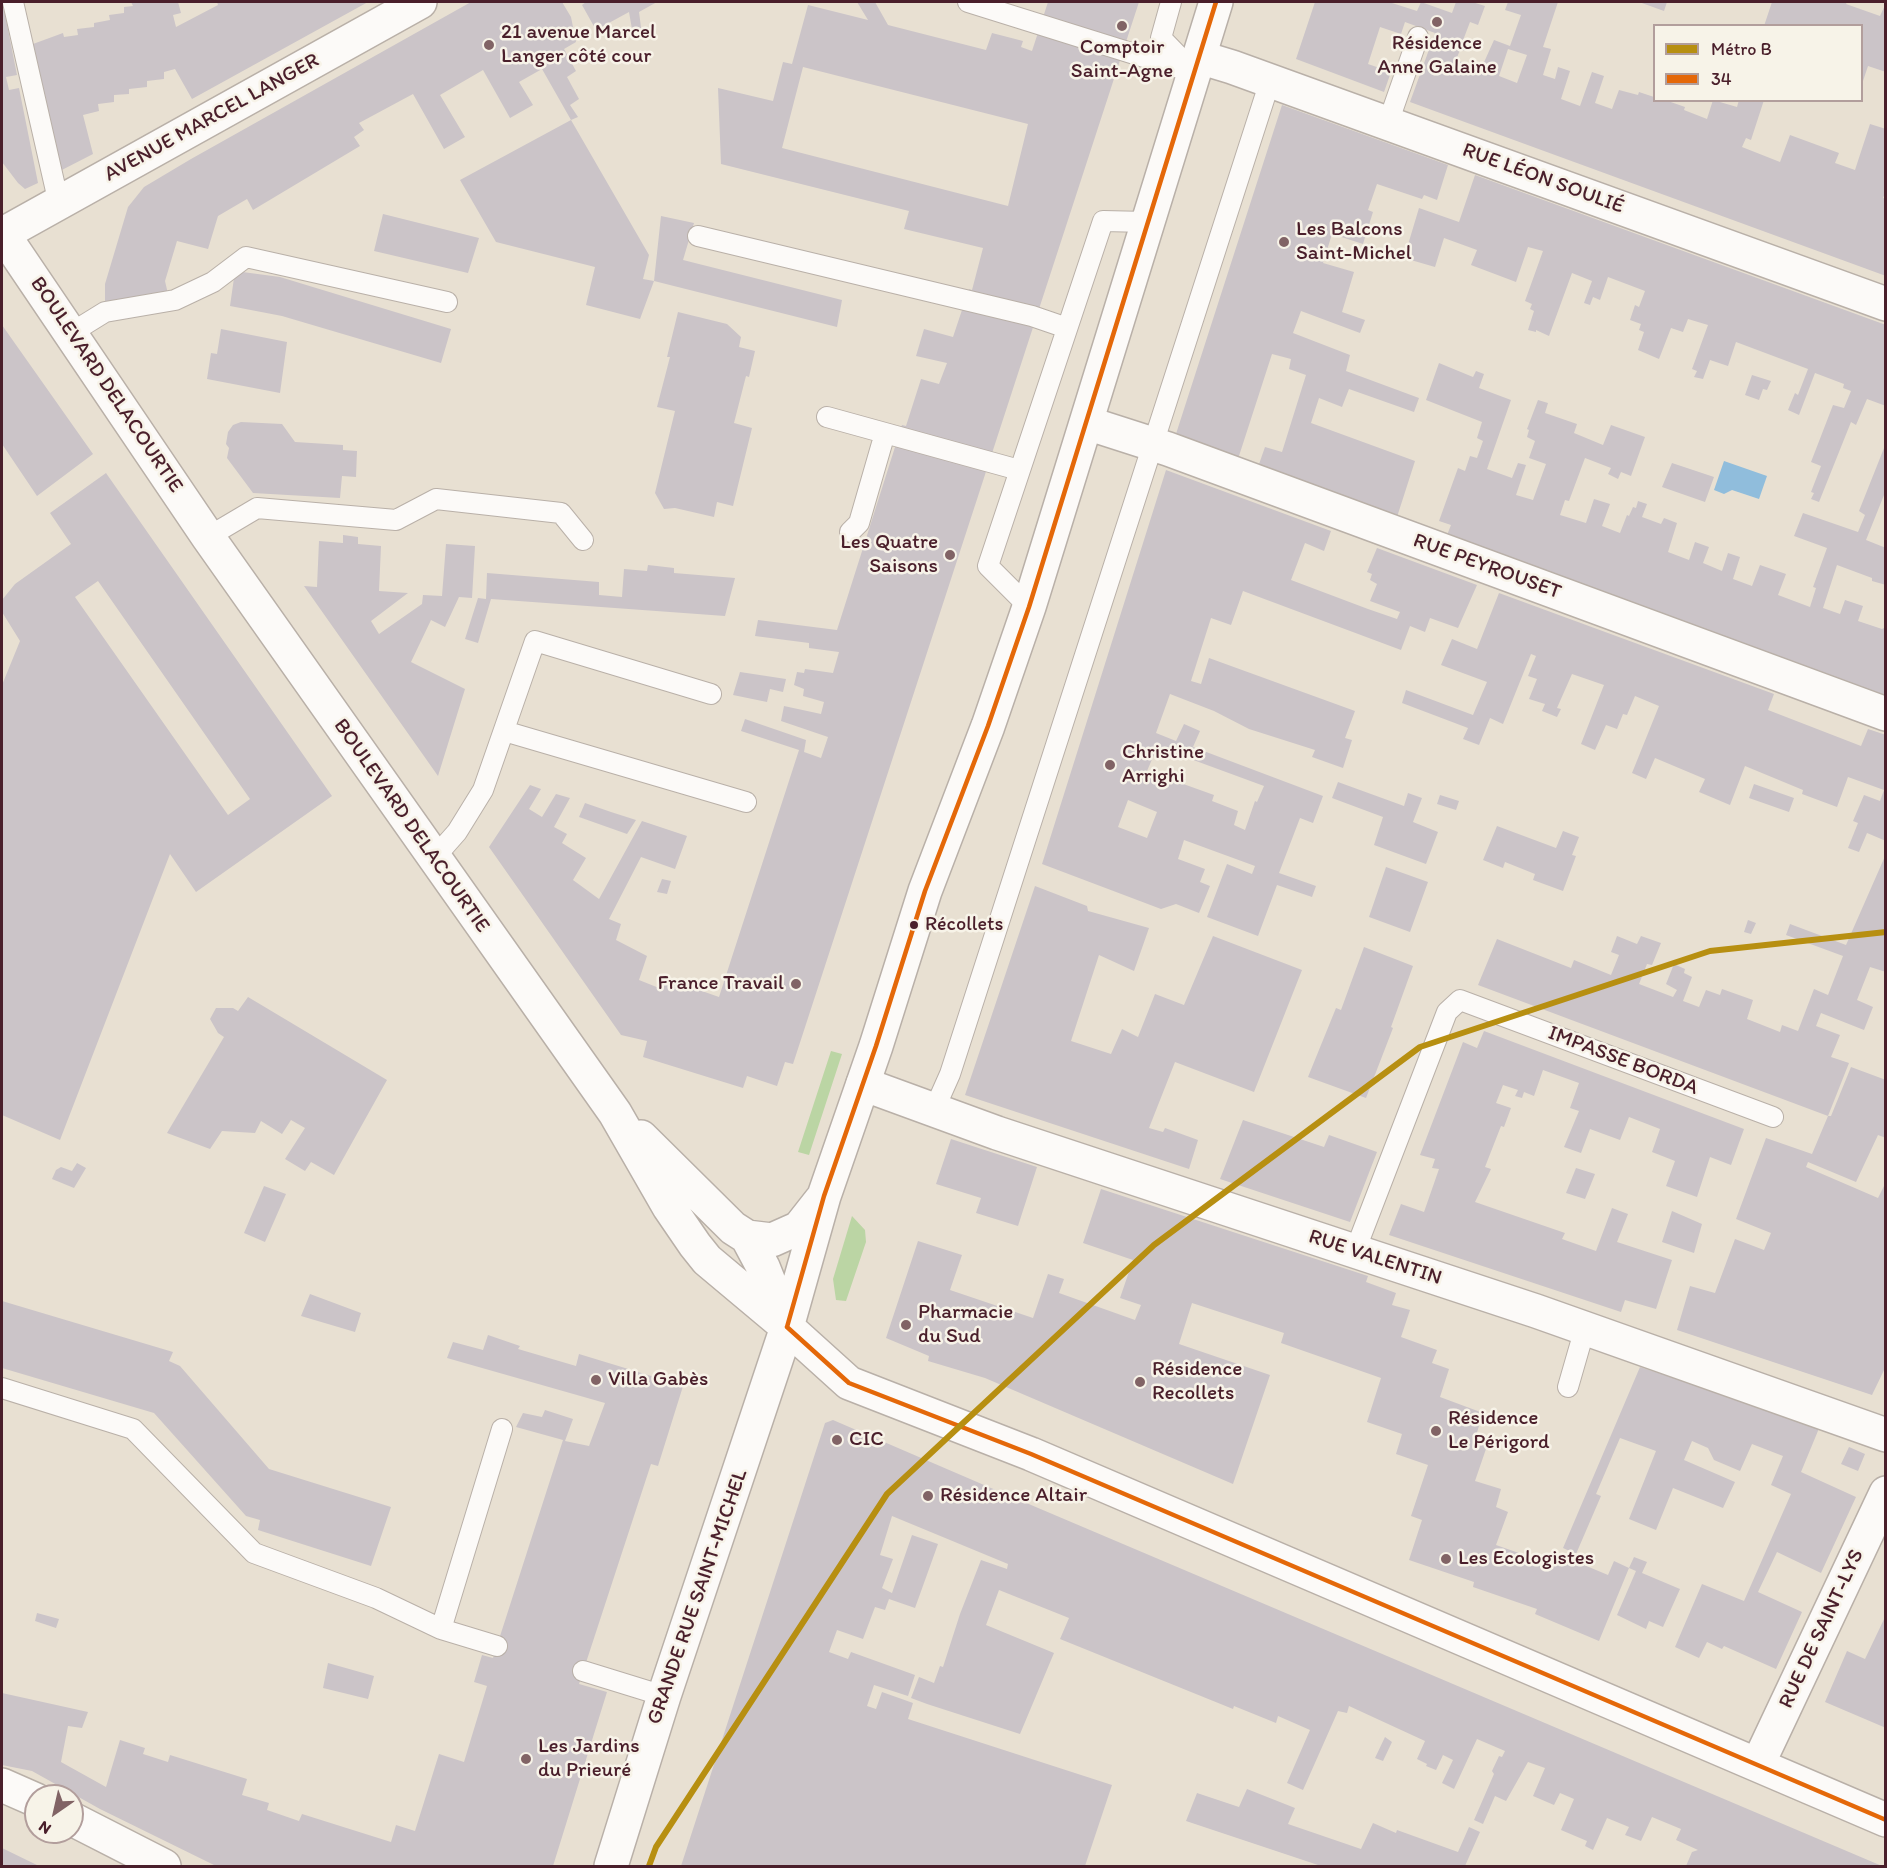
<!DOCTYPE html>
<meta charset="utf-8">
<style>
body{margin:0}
#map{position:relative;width:1887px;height:1868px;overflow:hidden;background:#e8e0d2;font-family:Itim,sans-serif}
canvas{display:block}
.frame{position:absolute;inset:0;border:3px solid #4a1f2b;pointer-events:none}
.legend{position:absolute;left:1653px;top:24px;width:210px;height:78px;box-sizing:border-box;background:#f7f3e8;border:2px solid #b29e9c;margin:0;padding:8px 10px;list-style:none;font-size:18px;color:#4a1f2b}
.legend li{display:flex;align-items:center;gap:12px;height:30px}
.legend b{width:30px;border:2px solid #b29e9c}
.north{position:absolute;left:24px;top:1784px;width:60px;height:60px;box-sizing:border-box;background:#f7f3e8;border:2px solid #b29e9c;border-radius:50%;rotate:214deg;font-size:16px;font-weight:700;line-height:24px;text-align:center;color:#4a1f2b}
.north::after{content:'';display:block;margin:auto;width:21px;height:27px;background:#816365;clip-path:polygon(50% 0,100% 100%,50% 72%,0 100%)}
</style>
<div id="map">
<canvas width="1887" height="1868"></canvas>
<div class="frame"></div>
<ul class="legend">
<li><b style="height:8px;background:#b78f11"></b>Métro B</li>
<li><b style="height:8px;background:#e46809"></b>34</li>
</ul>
<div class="north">N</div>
</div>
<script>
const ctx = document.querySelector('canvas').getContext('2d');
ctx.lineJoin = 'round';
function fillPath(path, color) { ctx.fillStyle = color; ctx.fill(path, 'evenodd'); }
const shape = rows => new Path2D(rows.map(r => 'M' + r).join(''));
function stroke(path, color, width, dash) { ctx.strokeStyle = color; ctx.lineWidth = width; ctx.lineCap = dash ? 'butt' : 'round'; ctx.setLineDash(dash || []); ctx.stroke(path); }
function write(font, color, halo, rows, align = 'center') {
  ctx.font = font + ' Itim,sans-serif'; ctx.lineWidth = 5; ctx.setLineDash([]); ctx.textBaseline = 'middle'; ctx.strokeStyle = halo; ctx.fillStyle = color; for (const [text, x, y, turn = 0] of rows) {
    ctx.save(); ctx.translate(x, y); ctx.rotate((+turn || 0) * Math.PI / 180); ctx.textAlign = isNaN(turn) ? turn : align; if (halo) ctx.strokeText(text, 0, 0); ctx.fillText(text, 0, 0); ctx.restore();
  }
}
fillPath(shape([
 [831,1051,842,1054,809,1155,798,1152],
 [852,1216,865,1230,866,1242,846,1301,836,1300,833,1279]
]), '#bbd5a4');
fillPath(shape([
 [1724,461,1767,476,1759,499,1732,490,1724,494,1714,490]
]), '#90bddc');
fillPath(shape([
 [131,2,178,2,181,13,173,15,176,27,218,5,217,2,368,2,192,99,175,69,164,72,164,79,147,81,147,87,129,89,129,94,114,95,114,102,98,104,99,111,83,115,93,154,56,173,33,44,63,33,64,37,78,35,77,29,94,27,94,23,110,20,109,15,124,13,124,7,133,6],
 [471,2,562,2,571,17,576,42,564,49,576,71,567,77,579,99,570,105,578,117,571,120,542,69,519,82,533,105,510,118,483,70,440,95,465,137,444,149,413,94,359,123,364,130,354,137,360,146,253,210,247,199,218,216,208,249,177,241,165,281,168,294,105,302,105,284,128,207,144,187,191,159],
 [586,2,657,2,639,12,642,35,633,35,629,12,596,30,582,5],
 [857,2,875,2,888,25,986,50,992,33,1023,41,1021,47,1032,51,1048,2,1139,2,793,1064,785,1062,777,1086,747,1076,743,1088,643,1057,647,1041,621,1035,489,847,530,785,541,789,529,809,542,817,556,794,570,798,554,827,567,834,562,843,586,858,573,880,599,899,642,821,687,836,675,869,641,857,609,919,621,924,616,940,647,956,639,980,659,988,662,977,719,997,799,750,741,731,745,719,806,740,804,752,821,758,828,737,781,721,784,706,821,714,824,702,803,696,804,689,794,685,797,672,804,673,805,669,833,673,839,652,809,648,809,643,755,636,758,620,837,630,902,425,906,426,921,379,939,384,947,363,916,356,924,329,953,337,969,289,972,290,983,248,904,229,909,211,721,164,718,88,773,101,783,62,792,64,808,5,868,20],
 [803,67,1028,124,1008,206,782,148],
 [1315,2,1393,2,1392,3,1417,11,1421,2,1452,13,1456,2,1472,2,1485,6,1478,25,1470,22,1462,43,1467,45,1466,51,1460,50,1456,60,1481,69,1494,40,1510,46,1521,15,1505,10,1508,2,1558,2,1543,47,1551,49,1543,75,1555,79,1558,67,1570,71,1561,99,1580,106,1592,72,1604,76,1595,103,1612,109,1619,90,1638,95,1639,92,1654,97,1654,100,1665,100,1685,107,1684,110,1707,119,1713,100,1737,107,1739,100,1764,100,1751,140,1746,138,1742,147,1780,162,1790,135,1839,153,1835,163,1855,170,1870,124,1886,129,1886,191,1883,198,1886,199,1886,276,1410,102,1435,33,1405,22,1401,34,1380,27,1368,64,1391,72,1384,92,1296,59],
 [1508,49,1527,55,1517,83,1499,76],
 [1639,2,1667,2,1664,11],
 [1772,2,1847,2,1846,4,1880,16,1886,3,1886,72,1868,66,1862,84,1862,26,1764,26],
 [3,4,17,75,6,77,9,90,19,88,38,183,25,189,18,183,2,162],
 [1282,105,1448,165,1437,200,1424,195,1422,199,1377,184,1368,210,1373,212,1363,244,1332,234,1323,263,1354,272,1342,312,1365,320,1360,333,1301,311,1293,333,1350,355,1346,371,1419,398,1414,412,1349,389,1342,407,1319,398,1311,423,1415,461,1397,517,1258,467,1265,447,1282,452,1306,375,1289,369,1291,359,1272,354,1238,459,1175,437],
 [571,120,649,255,643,279,654,281,640,319,586,305,595,267,496,242,460,180],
 [1475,175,1886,325,1886,406,1867,399,1856,425,1851,422,1819,502,1811,499,1814,493,1811,492,1821,466,1811,462,1833,405,1844,408,1851,391,1843,388,1844,384,1815,373,1799,415,1788,410,1795,393,1798,395,1808,369,1736,342,1728,366,1710,360,1703,379,1694,377,1697,371,1692,369,1708,325,1688,319,1683,332,1671,328,1659,359,1638,350,1644,332,1639,330,1641,324,1630,320,1635,305,1639,307,1645,291,1608,277,1600,300,1593,297,1590,305,1584,303,1592,281,1572,273,1549,336,1536,330,1536,332,1528,330,1534,311,1530,309,1532,304,1525,301,1543,251,1528,247,1516,282,1471,265,1477,250,1444,238,1435,267,1404,258,1419,208,1459,222],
 [383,214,479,238,468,273,374,251],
 [661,216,694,223,683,260,842,300,837,327,654,281],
 [235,271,280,277,451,329,441,363,282,316,230,306],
 [678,312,727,324,741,337,739,347,755,351,749,377,746,376,734,423,752,428,733,506,717,502,714,517,675,508,664,509,655,493,675,411,657,407,670,357,667,357],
 [2,325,93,454,37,496,2,444],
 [221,329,287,342,280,393,207,379,211,353,217,354],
 [1439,363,1473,377,1476,371,1484,374,1479,388,1511,400,1487,469,1512,478,1518,463,1526,465,1516,495,1533,500,1546,464,1529,458,1535,441,1527,437,1529,430,1527,429,1538,400,1548,403,1545,413,1577,424,1574,433,1603,445,1611,425,1645,437,1631,476,1621,472,1618,479,1608,474,1611,468,1585,458,1569,501,1565,500,1560,515,1586,523,1594,499,1610,504,1602,526,1620,533,1627,515,1629,516,1633,507,1636,508,1638,501,1647,504,1642,517,1661,524,1664,518,1677,523,1668,552,1689,560,1695,542,1709,547,1703,563,1722,571,1728,553,1740,557,1733,579,1752,586,1760,565,1786,574,1778,595,1810,607,1816,588,1813,587,1827,548,1794,536,1803,513,1858,532,1865,515,1859,511,1886,443,1886,490,1866,540,1886,548,1886,585,1872,581,1872,578,1837,565,1823,608,1840,614,1845,600,1863,606,1858,621,1882,629,1886,627,1886,696,1447,535,1451,525,1439,521,1458,468,1465,471,1470,456,1477,458,1483,441,1477,438,1482,422,1426,400],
 [1752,375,1771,381,1767,390,1763,389,1759,400,1745,395],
 [241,422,282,424,295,442,343,445,343,450,357,451,356,477,342,476,340,498,253,493,227,458,229,448,226,444,228,432,233,425],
 [1672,463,1714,477,1705,502,1662,487],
 [1166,470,1331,531,1324,551,1305,543,1291,580,1368,609,1397,619,1400,612,1370,601,1377,584,1370,580,1372,574,1367,572,1377,548,1477,585,1458,628,1430,618,1425,632,1410,626,1401,650,1243,591,1231,625,1211,618,1191,681,1201,684,1209,658,1355,711,1345,738,1352,740,1343,768,1312,757,1315,750,1249,729,1214,711,1170,694,1156,733,1176,741,1184,724,1200,731,1193,747,1323,796,1313,823,1300,818,1279,873,1316,886,1312,897,1277,885,1258,936,1207,917,1227,864,1252,874,1255,866,1184,840,1178,859,1205,869,1200,882,1210,886,1199,913,1176,904,1161,909,1042,864],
 [1156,750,1175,757,1177,754,1264,786,1257,802,1255,801,1245,830,1234,825,1238,811,1212,801,1214,795,1147,771],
 [1128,800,1157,812,1147,838,1118,827],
 [106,473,332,796,196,892,170,854,60,1140,2,1115,2,685,20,641,2,612,2,600,15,584,71,544,50,513],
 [98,581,250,799,228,815,75,597],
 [343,535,358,537,358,544,381,546,379,591,408,593,371,621,379,634,422,604,423,595,442,596,446,544,475,546,472,598,459,597,445,627,431,620,411,662,465,689,438,776,304,586,317,587,319,541,343,543],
 [648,565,674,568,674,573,735,578,725,616,491,599,478,643,465,639,478,598,486,599,487,573,599,582,599,595,622,597,624,569,647,571],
 [1499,593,1774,694,1768,710,1861,746,1868,729,1886,735,1886,841,1867,833,1859,852,1848,848,1858,823,1853,821,1864,795,1880,801,1884,790,1848,777,1837,807,1802,794,1803,790,1745,766,1730,805,1699,792,1705,779,1655,758,1646,779,1632,773,1659,706,1635,696,1627,715,1623,714,1617,729,1606,725,1595,750,1581,744,1604,685,1572,674,1557,708,1561,709,1557,717,1542,711,1545,704,1529,699,1537,679,1528,676,1536,656,1531,654,1503,724,1490,718,1479,745,1463,739,1468,728,1402,703,1406,690,1473,715,1487,682,1441,665,1452,639,1477,649],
 [740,672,786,679,783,692,770,689,767,702,733,695],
 [1338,782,1404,806,1408,793,1422,798,1413,822,1438,832,1426,864,1374,845,1383,817,1332,798],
 [1754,784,1794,798,1789,812,1749,798],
 [1440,795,1459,801,1456,810,1437,804],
 [585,803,611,812,636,820,627,834,579,817],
 [1497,826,1556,848,1563,831,1579,837,1572,855,1576,856,1563,891,1533,880,1535,874,1505,862,1503,868,1483,860],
 [1886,854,1886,972,1870,967,1857,1000,1873,1007,1864,1030,1821,1013,1816,1026,1840,1035,1831,1057,1849,1063,1828,1116,1831,1116,1851,1067,1886,1080,1886,1138,1878,1135,1856,1182,1808,1162,1806,1167,1878,1198,1886,1182,1886,1366,1872,1395,1677,1330,1690,1286,1715,1293,1735,1239,1764,1250,1771,1233,1736,1219,1766,1138,1812,1154,1828,1116,1478,985,1497,939,1571,968,1574,960,1611,975,1619,955,1611,952,1617,936,1637,944,1641,936,1661,943,1652,965,1647,964,1639,984,1673,997,1677,990,1666,984,1674,964,1685,969,1684,973,1692,977,1683,1001,1699,1007,1706,990,1720,995,1722,989,1753,1000,1747,1019,1780,1032,1782,1025,1798,1031,1814,989,1828,995,1843,956,1786,935,1790,924,1846,945],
 [1386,867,1428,882,1410,932,1369,917],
 [662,879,671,881,667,894,657,892],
 [1035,886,1087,906,1088,911,1149,928,1134,971,1099,955,1071,1041,1111,1054,1122,1029,1138,1037,1155,994,1184,1005,1213,936,1302,970,1254,1092,1175,1062,1149,1128,1163,1132,1165,1128,1198,1140,1189,1169,965,1095],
 [1748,920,1756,923,1751,934,1744,932],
 [1364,947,1413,966,1391,1027,1393,1028,1366,1098,1308,1077,1336,1008,1341,1010],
 [248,997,387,1080,334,1175,311,1162,305,1171,285,1159,305,1128,291,1120,282,1134,261,1121,255,1133,222,1131,210,1149,167,1133,224,1037,218,1033,210,1019,216,1008,233,1008,238,1011],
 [1484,1031,1744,1129,1731,1165,1710,1157,1697,1197,1666,1186,1675,1161,1652,1152,1660,1129,1629,1117,1620,1140,1590,1129,1581,1153,1564,1147,1579,1111,1570,1108,1579,1083,1543,1070,1534,1096,1524,1092,1522,1098,1515,1096,1518,1090,1503,1085,1496,1103,1511,1108,1504,1127,1501,1126,1485,1167,1491,1169,1475,1202,1565,1233,1562,1239,1596,1251,1612,1208,1628,1214,1617,1242,1672,1260,1656,1309,1625,1300,1621,1312,1389,1235,1401,1204,1424,1212,1439,1169,1432,1168,1435,1159,1420,1155,1463,1042,1477,1048],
 [1243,1120,1324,1147,1329,1135,1377,1152,1350,1222,1220,1179],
 [951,1139,1037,1167,1018,1226,976,1213,981,1198,936,1184],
 [77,1163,86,1168,74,1188,52,1179,56,1170,61,1167,72,1171],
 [1576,1168,1595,1174,1585,1199,1566,1193],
 [264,1186,286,1194,265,1242,244,1233],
 [1101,1189,1368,1276,1366,1282,1396,1293,1392,1305,1410,1310,1401,1337,1437,1350,1432,1363,1449,1369,1440,1397,1483,1413,1474,1442,1487,1446,1475,1481,1501,1489,1496,1507,1508,1512,1496,1545,1556,1566,1560,1555,1608,1575,1614,1561,1629,1568,1634,1557,1647,1562,1642,1573,1680,1589,1663,1627,1649,1621,1646,1629,1617,1615,1636,1571,1629,1568,1599,1641,1535,1614,1537,1609,1473,1587,1474,1582,1409,1560,1422,1520,1411,1516,1428,1465,1396,1454,1402,1434,1367,1422,1381,1378,1281,1343,1284,1333,1192,1303,1179,1344,1270,1375,1233,1484,985,1378,928,1361,929,1356,886,1338,918,1241,962,1255,950,1290,1033,1318,1048,1274,1064,1279,1059,1293,1135,1320,1141,1305,1120,1298,1133,1260,1083,1243],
 [1672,1211,1702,1224,1694,1253,1662,1242],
 [310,1294,361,1313,355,1332,301,1316],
 [2,1301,173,1352,169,1361,180,1366,269,1469,391,1507,371,1566,258,1530,260,1520,246,1516,154,1413,2,1368],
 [488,1335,520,1346,518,1349,576,1366,579,1354,671,1382,673,1379,684,1383,658,1466,651,1464,579,1684,607,1692,553,1866,216,1866,100,1809,32,1771,2,1765,2,1693,88,1712,82,1728,68,1726,61,1762,106,1787,120,1740,145,1748,143,1754,168,1762,170,1755,247,1779,242,1795,269,1803,267,1810,299,1821,302,1814,391,1842,396,1825,415,1831,439,1754,464,1762,487,1686,474,1682,482,1655,493,1658,563,1440,516,1427,523,1413,542,1417,545,1410,573,1419,565,1441,589,1446,605,1403,447,1358,453,1342,483,1350],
 [1640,1367,1820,1426,1801,1472,1856,1497,1821,1573,1777,1552,1758,1592,1802,1612,1776,1669,1724,1646,1722,1649,1707,1642,1699,1658,1675,1647,1702,1584,1744,1601,1791,1494,1771,1485,1783,1456,1752,1444,1740,1471,1714,1460,1708,1448,1692,1441,1684,1460,1735,1482,1723,1508,1673,1488,1656,1530,1629,1519,1656,1451,1620,1438,1596,1494,1601,1496,1576,1554,1563,1548],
 [833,1420,991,1488,1882,1866,1686,1866,1692,1852,1698,1850,1676,1840,1681,1829,1652,1817,1641,1841,1625,1835,1629,1827,1607,1818,1593,1850,1585,1846,1587,1841,1561,1830,1574,1799,1560,1793,1554,1805,1533,1796,1545,1768,1528,1762,1506,1801,1495,1796,1483,1824,1474,1820,1494,1774,1492,1771,1499,1756,1502,1757,1505,1751,1477,1739,1454,1789,1442,1783,1453,1760,1443,1755,1436,1770,1426,1766,1427,1764,1417,1759,1425,1741,1349,1706,1347,1713,1338,1711,1303,1790,1287,1783,1310,1730,1278,1716,1276,1723,1234,1706,1233,1709,1060,1639,1069,1618,999,1590,986,1625,1054,1653,1020,1734,927,1704,911,1698,919,1677,934,1683,940,1666,943,1667,960,1614,981,1560,1007,1569,1008,1564,892,1516,880,1555,893,1559,882,1588,892,1593,912,1535,938,1544,915,1608,889,1599,885,1610,875,1607,863,1639,837,1630,829,1652,848,1659,851,1652,915,1675,908,1696,874,1685,867,1706,876,1709,882,1692,913,1703,908,1719,1112,1785,1085,1866,681,1866,825,1423],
 [1849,1447,1865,1454,1858,1471,1841,1464],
 [37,1613,59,1619,56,1628,35,1621],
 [1886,1615,1886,1728,1825,1702,1847,1651,1865,1659],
 [328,1663,374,1676,368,1699,323,1688],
 [1385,1737,1392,1742,1383,1761,1375,1758],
 [1247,1789,1295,1808,1288,1824,1361,1849,1373,1823,1396,1833,1397,1830,1458,1852,1469,1827,1480,1832,1465,1866,1321,1866,1186,1821,1197,1793,1239,1807],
 [2,1848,39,1866,2,1866]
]), '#cbc4c8');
const lane = shape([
 [13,2,59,204],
 [968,2,1195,73],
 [1171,2,1161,38,1191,69],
 [1388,123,1418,37],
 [698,236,1032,316,1067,328],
 [71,333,105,312,175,300,213,282,246,257,447,302],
 [827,417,1019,470],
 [850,532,859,523,885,433],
 [208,537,257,508,396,520,436,499,561,513,583,540],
 [1029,607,988,566,1103,221,1147,222],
 [504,731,746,802],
 [434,858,457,832,483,790,535,641,711,694],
 [934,1110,950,1074,1270,81],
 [1355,1251,1447,1012,1460,1000,1773,1117],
 [1568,1387,1585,1328],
 [2,1388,133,1429,254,1553,376,1598,441,1629,497,1646],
 [441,1629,502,1429],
 [583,1671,664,1696]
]);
const street = shape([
 [1199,57,1232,67,1886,304],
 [1087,423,1168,449,1886,714],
 [863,1084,997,1133,1536,1311,1886,1435],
 [1758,1764,1886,1493],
 [2,1785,36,1800],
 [72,1819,164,1866]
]);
const secondary = shape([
 [3,234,208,537,615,1113,669,1207,695,1245,707,1260,787,1327,849,1383,1031,1454,1886,1820],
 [3,234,420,2],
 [641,1137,733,1228,747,1237,763,1267,785,1322],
 [747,1237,772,1240,799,1228,821,1200],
 [611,1866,664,1696,787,1327,824,1196,876,1046,925,891,988,726,1029,607,1216,2]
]);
stroke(lane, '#b9b0a8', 22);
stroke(street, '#b9b0a8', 36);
stroke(secondary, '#b9b0a8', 36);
stroke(lane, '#fcfaf8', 20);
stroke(street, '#fcfaf8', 33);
stroke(secondary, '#fcfaf8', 33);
stroke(shape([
 [787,1327,824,1196,876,1046,925,891,988,726,1029,607,1216,2],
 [787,1327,849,1383,1031,1454,1886,1820]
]), '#e46809', 4.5);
stroke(shape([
 [649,1866,656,1847,887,1494,1154,1245,1420,1047,1710,951,1886,932]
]), '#b78f11', 6);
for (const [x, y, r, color] of [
 [1437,22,6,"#816365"],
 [1122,26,6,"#816365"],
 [489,45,6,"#816365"],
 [1284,242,6,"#816365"],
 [950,555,6,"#816365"],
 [1110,765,6,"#816365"],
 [914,925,5,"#4a1f2b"],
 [796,984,6,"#816365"],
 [906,1325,6,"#816365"],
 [596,1380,6,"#816365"],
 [1140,1382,6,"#816365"],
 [1436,1431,6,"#816365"],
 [837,1440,6,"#816365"],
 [928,1496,6,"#816365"],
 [1446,1559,6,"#816365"],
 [526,1759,6,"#816365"]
]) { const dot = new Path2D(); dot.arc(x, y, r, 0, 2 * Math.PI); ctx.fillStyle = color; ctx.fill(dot); stroke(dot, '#f7f3e8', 2); }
write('20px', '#4a1f2b', '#f7f3e8', [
 ["Récollets",925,925]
], 'left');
write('21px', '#4a1f2b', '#f7f3e8', [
 ["21 avenue Marcel",501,33],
 ["Langer côté cour",501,57],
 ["Résidence",1437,44,"center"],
 ["Anne Galaine",1437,68,"center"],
 ["Comptoir",1122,48,"center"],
 ["Saint-Agne",1122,72,"center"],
 ["Les Balcons",1296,230],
 ["Saint-Michel",1296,254],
 ["Les Quatre",938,543,"right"],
 ["Saisons",938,567,"right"],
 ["Christine",1122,753],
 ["Arrighi",1122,777],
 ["France Travail",784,984,"right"],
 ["Pharmacie",918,1313],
 ["du Sud",918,1337],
 ["Résidence",1152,1370],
 ["Recollets",1152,1394],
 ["Villa Gabès",608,1380],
 ["Résidence",1448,1419],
 ["Le Périgord",1448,1443],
 ["CIC",849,1440],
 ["Résidence Altair",940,1496],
 ["Les Ecologistes",1458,1559],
 ["Les Jardins",538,1747],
 ["du Prieuré",538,1771]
], 'left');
write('21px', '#4a1f2b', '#f7f3e8', [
 ["AVENUE MARCEL LANGER",212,118,-29],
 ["RUE LÉON SOULIÉ",1543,179,20],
 ["BOULEVARD DELACOURTIE",106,385,56],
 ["RUE PEYROUSET",1487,567,20],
 ["BOULEVARD DELACOURTIE",411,826,55],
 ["IMPASSE BORDA",1623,1061,21],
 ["RUE VALENTIN",1375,1258,18],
 ["GRANDE RUE SAINT-MICHEL",698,1597,-71],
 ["RUE DE SAINT-LYS",1822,1629,-65]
]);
</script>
